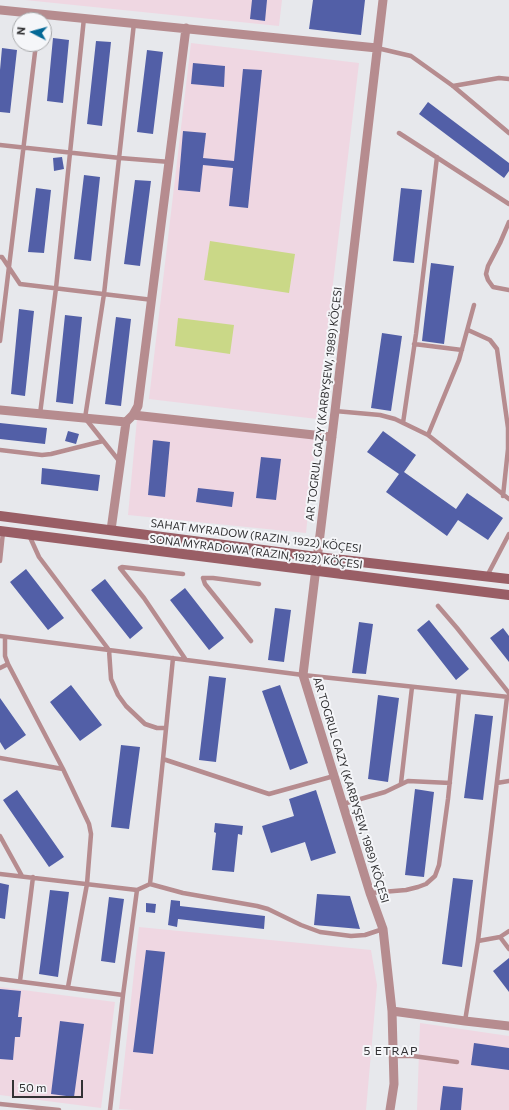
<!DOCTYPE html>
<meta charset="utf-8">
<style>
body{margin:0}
#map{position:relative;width:509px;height:1110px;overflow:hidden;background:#e7e8ec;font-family:Commissioner,sans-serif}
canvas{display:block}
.north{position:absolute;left:12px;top:12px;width:40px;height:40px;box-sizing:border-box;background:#f5f6f9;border:1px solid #a7a8aa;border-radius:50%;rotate:276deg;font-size:11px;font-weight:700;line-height:16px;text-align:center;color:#323234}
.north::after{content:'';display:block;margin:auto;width:14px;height:18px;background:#036896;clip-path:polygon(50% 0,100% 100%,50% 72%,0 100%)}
.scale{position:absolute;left:12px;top:1080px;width:71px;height:18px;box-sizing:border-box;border:2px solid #323234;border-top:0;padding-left:5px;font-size:12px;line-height:14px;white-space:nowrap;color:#323234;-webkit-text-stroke:3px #f5f6f9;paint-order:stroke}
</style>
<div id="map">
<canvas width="509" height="1110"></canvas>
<div class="north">N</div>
<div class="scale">50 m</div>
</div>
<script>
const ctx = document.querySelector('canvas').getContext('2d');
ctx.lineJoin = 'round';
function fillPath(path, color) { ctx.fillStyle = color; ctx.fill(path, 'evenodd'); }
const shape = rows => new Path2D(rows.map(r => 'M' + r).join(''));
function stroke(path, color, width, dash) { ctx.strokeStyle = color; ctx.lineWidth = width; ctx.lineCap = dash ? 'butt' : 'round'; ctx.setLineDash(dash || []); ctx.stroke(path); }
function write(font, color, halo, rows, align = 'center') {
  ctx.font = font + ' Commissioner,sans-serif'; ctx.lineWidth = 4; ctx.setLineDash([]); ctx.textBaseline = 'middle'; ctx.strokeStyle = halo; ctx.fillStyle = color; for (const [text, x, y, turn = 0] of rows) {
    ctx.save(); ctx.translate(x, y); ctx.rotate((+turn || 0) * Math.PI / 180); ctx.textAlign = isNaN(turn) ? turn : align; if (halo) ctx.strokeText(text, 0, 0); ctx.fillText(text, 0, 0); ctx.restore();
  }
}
fillPath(shape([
 [25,0,282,0,279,26],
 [191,43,359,63,317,419,149,399],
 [137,419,316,437,306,533,128,515],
 [139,927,371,950,377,985,366,1110,134,1110,119,1109],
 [0,987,115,1002,101,1108,0,1095],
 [420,1023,509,1036,509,1110,417,1110]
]), '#efd7e2');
fillPath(shape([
 [210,241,295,254,289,293,204,280],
 [178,318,234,325,230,354,175,346]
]), '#cad887');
fillPath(shape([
 [252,0,267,0,265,21,250,19],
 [313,0,365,0,361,35,309,29],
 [53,38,69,40,63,103,47,101],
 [96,41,111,42,102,126,87,124],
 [2,48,17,50,10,113,0,112,0,70],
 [147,50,163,52,153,134,137,132],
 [193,63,225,66,224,87,191,84],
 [243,69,262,70,248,208,229,206,233,168,203,165,200,192,178,190,183,131,206,133,203,158,234,161],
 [428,102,509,163,509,171,504,178,419,114],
 [62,157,64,169,54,171,53,158],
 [84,175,100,177,91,261,74,259],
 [135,180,151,181,140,266,124,264],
 [36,188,51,190,44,253,28,252],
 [401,188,422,190,414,263,393,261],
 [431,263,454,266,444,344,422,341],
 [19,309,34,311,25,396,11,394],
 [65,315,82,317,73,404,56,402],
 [116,317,131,319,121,406,105,404],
 [382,333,402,336,391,411,371,408],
 [0,423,47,428,45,444,0,439],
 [68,431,79,434,76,444,65,441],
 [383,431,416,455,404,472,456,509,467,493,503,518,488,540,458,520,447,536,386,492,399,474,367,452],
 [153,440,170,442,165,497,148,495],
 [261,457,281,459,276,500,256,498],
 [42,468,100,475,98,491,41,484],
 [198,488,234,492,232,507,196,502],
 [26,569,64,618,48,630,10,582],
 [105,579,143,628,130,639,91,590],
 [185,588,224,638,209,650,170,600],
 [275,608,291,610,284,662,268,660],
 [429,620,469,669,456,680,417,630],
 [359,622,373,624,366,674,352,673],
 [503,628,509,636,509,662,490,638],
 [209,676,226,678,216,762,199,760],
 [71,685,102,725,80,741,50,702],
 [280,685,308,763,290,770,262,691],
 [378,695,399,698,388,782,368,779],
 [0,698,26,735,5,750,0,742],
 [475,714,493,716,483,800,464,798],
 [121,745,140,747,129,829,111,827],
 [415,789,434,792,424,877,405,875],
 [17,790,64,857,49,867,3,800],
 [316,790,336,853,311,861,305,842,271,853,262,826,294,816,289,799],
 [215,823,243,826,242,835,238,834,234,872,212,870,216,833,214,832],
 [453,878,473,880,462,967,442,964],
 [0,883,9,885,5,919,0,918],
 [50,890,69,892,58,977,39,974],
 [317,894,350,896,360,929,314,925],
 [109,897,124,899,115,963,101,961],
 [171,900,180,901,180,906,265,916,264,929,178,919,177,927,168,925],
 [146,903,156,904,155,913,146,912],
 [146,950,165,952,153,1054,133,1052],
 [509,958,509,992,493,971],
 [0,989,21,991,18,1017,22,1017,20,1037,15,1037,13,1060,0,1059],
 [60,1021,84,1024,74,1097,51,1094],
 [474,1043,509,1048,509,1070,471,1065],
 [443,1086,463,1088,461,1110,440,1110]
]), '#525fa7');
stroke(shape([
 [377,48,411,56,453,86,509,133],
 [453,86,499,78,509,79],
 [399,133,509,204],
 [0,145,120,158,170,162],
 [509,222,500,243,488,266,486,274,488,280,493,287,509,290],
 [0,257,2,257,20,284,153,300],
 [468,330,490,340,497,349,508,428,508,449,503,496],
 [0,341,36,44],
 [414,344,462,350],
 [335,411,380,415,395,419,428,435,509,499],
 [40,414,56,288,84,18],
 [403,423,416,334,437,157],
 [428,435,459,360,474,305],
 [0,450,42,455,51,454,103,441],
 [120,462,85,418,104,294,134,23],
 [29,535,39,557,109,650,111,679,118,695,126,706,145,724,157,728,166,728],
 [0,561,3,532],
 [183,574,122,567,120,568,144,598,186,660],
 [487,576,509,534],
 [438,606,457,628,509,693],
 [0,636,303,675,509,697],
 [5,637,5,656,8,664,63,769,89,824,91,834,87,884,68,987],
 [251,641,205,584,203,578,213,578,259,584],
 [173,658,163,759,269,794,334,776],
 [0,668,8,664],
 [507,697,478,941,500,937,509,931],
 [0,758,63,769],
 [401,783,412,687],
 [497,783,509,781],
 [343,804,385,792,408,781,450,783],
 [0,836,22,876],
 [0,874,137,890,123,995],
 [150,884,183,893,257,906,268,909,301,925,320,932,351,936,365,935,383,929],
 [137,890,150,884,163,759],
 [370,893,406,890,418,887,426,884,435,876,439,865,448,799,459,692],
 [500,937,509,949],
 [0,979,123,995,110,1110],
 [20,981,33,877],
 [465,1021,478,941],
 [393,1056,413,1056,457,1062],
 [0,1104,59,1110]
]), '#b68c8f', 4.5);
stroke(shape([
 [383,0,335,411,303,675,370,893,383,929,392,1011,394,1084,390,1110],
 [0,10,377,48],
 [0,410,126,422],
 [133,415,332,437],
 [111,530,126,422,133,415,138,406,186,28],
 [392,1011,465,1021,509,1026]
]), '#b68c8f', 9);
stroke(shape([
 [0,516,317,557,509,579],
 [0,531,509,595]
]), '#995e65', 10);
write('11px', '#323234', '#f5f6f9', [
 ["AR TOGRUL GAZY (KARBYŞEW, 1989) KÖÇESI",324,404,-83],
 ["SAHAT MYRADOW (RAZIN, 1922) KÖÇESI",256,536,7],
 ["SONA MYRADOWA (RAZIN, 1922) KÖÇESI",256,552,7],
 ["AR TOGRUL GAZY (KARBYŞEW, 1989) KÖÇESI",351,790,73]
]);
ctx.letterSpacing = '1px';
write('12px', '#323234', '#f5f6f9', [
 ["5 ETRAP",391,1051]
]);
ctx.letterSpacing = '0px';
</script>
